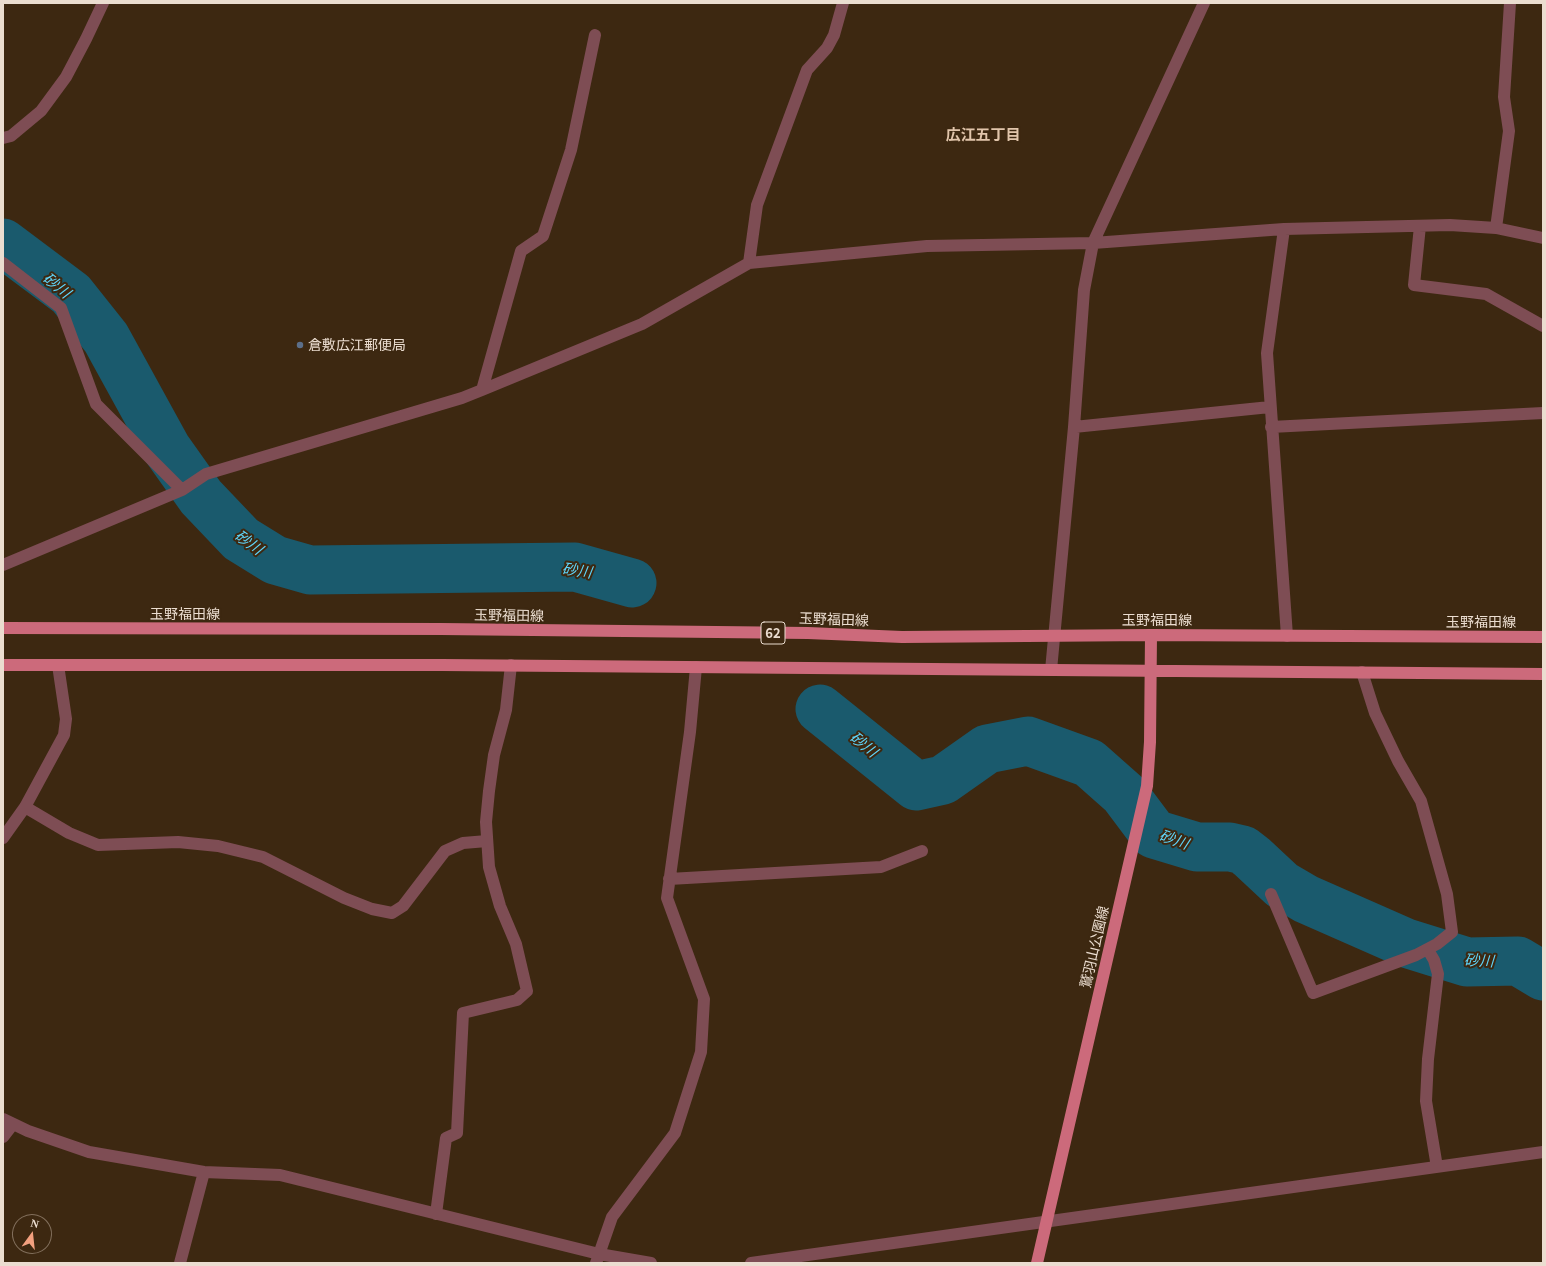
<!DOCTYPE html>
<meta charset="utf-8">
<style>
body{margin:0}
#map{position:relative;width:1546px;height:1266px;overflow:hidden;background:#3d2811;font-family:Georgia,serif}
canvas{display:block}
.frame{position:absolute;inset:0;border:4px solid #ebddd0;pointer-events:none}
.north{position:absolute;left:12px;top:1214px;width:40px;height:40px;box-sizing:border-box;background:#3d2811;border:1px solid #83705d;border-radius:50%;rotate:15deg;font-size:11px;font-weight:700;line-height:16px;text-align:center;color:#ebddd0}
.north::after{content:'';display:block;margin:auto;width:14px;height:18px;background:#f2a07f;clip-path:polygon(50% 0,100% 100%,50% 72%,0 100%)}
</style>
<div id="map">
<canvas width="1546" height="1266"></canvas>
<div class="frame"></div>
<div class="north">N</div>
</div>
<script>
const ctx = document.querySelector('canvas').getContext('2d');
ctx.lineJoin = 'round';
const shape = rows => new Path2D(rows.map(r => 'M' + r).join(''));
function stroke(path, color, width, dash) { ctx.strokeStyle = color; ctx.lineWidth = width; ctx.lineCap = dash ? 'butt' : 'round'; ctx.setLineDash(dash || []); ctx.stroke(path); }
function write(font, color, halo, rows, align = 'center') {
  ctx.font = font + ' Georgia,"Noto Sans JP",serif'; ctx.lineWidth = 4; ctx.setLineDash([]); ctx.textBaseline = 'middle'; ctx.strokeStyle = halo; ctx.fillStyle = color; for (const [text, x, y, turn = 0] of rows) {
    ctx.save(); ctx.translate(x, y); ctx.rotate((+turn || 0) * Math.PI / 180); ctx.textAlign = isNaN(turn) ? turn : align; if (halo) ctx.strokeText(text, 0, 0); ctx.fillText(text, 0, 0); ctx.restore();
  }
}
stroke(shape([
 [3,243,71,294,106,338,167,449,201,497,241,539,275,560,310,570,575,567,632,583],
 [820,709,916,786,943,780,987,749,1028,741,1089,763,1124,794,1154,834,1197,847,1230,847,1243,850,1252,857,1282,885,1306,899,1406,943,1467,962,1518,961,1543,976]
]), '#1a5a6d', 49);
stroke(shape([
 [3,138,11,136,41,111,66,77,86,39,103,3],
 [1420,226,1414,285,1486,294,1543,326],
 [1496,228,1509,131,1504,97,1510,3],
 [1284,229,1267,353,1287,636],
 [3,263,61,308,96,404,182,490],
 [749,263,757,205,807,70,827,48,834,35,843,3],
 [482,390,521,251,543,236,571,150,595,35],
 [1074,427,1270,407],
 [1271,427,1543,413],
 [3,565,182,490,206,474,462,398,482,390,642,324,749,263,927,246,1093,243,1284,229,1450,225,1496,228,1543,238],
 [1051,670,1074,427,1084,290,1093,243,1204,3],
 [25,807,69,833,98,845,178,842,218,846,263,857,344,898,372,909,392,913,403,906,445,851,463,843,487,841],
 [3,838,25,807,64,735,66,719,58,665],
 [669,879,881,867,922,851],
 [1271,894,1313,993,1416,955,1437,944,1452,932,1447,894,1421,801,1398,761,1375,713,1362,672],
 [1428,950,1434,960,1438,974,1428,1059,1426,1101,1437,1167],
 [3,1119,28,1131,89,1152,204,1172,280,1175,599,1254,651,1263],
 [3,1137,13,1124],
 [436,1214,446,1138,457,1133,463,1013,517,1000,527,991,516,944,500,906,489,867,486,822,489,791,494,755,506,710,511,665],
 [180,1263,204,1172],
 [596,1263,612,1217,675,1133,701,1052,704,999,667,898,690,732,696,667],
 [751,1263,1543,1152]
]), '#7e4d54', 12);
stroke(shape([
 [3,628,441,629,808,633,902,637,1151,635,1543,637],
 [3,665,442,665,1543,674],
 [1037,1263,1147,786,1150,742,1151,635]
]), '#cc6a7b', 12);
for (const [x, y, r, color] of [
 [300,345,4,"#5c6f8a"]
]) { const dot = new Path2D(); dot.arc(x, y, r, 0, 2 * Math.PI); ctx.fillStyle = color; ctx.fill(dot); stroke(dot, '#3d2811', 1.5); }
for (const [x, y, w] of [
 [773,633,24]
]) { const box = new Path2D(); box.roundRect(x - w / 2, y - 11, w, 22, 3); ctx.fillStyle = '#3d2811'; ctx.fill(box); stroke(box, '#ebddd0', 1); }
write('bold 13px', '#ebddd0', null, [
 ["62",773,633]
]);
write('14px', '#ebddd0', '#3d2811', [
 ["倉敷広江郵便局",308,345]
], 'left');
write('14px', '#ebddd0', '#3d2811', [
 ["玉野福田線",185,614],
 ["玉野福田線",509,615,1],
 ["玉野福田線",834,619,2],
 ["玉野福田線",1157,620],
 ["玉野福田線",1481,622],
 ["鷲羽山公園線",1094,947,-77]
]);
write('bold 15px', '#e1c5ab', '#3d2811', [
 ["広江五丁目",983,134]
]);
write('italic 15px', '#5fd5fa', '#3d2811', [
 ["砂川",57,285,39],
 ["砂川",249,542,36],
 ["砂川",577,570,8],
 ["砂川",864,744,39],
 ["砂川",1174,839,19],
 ["砂川",1479,960,3]
]);
</script>
